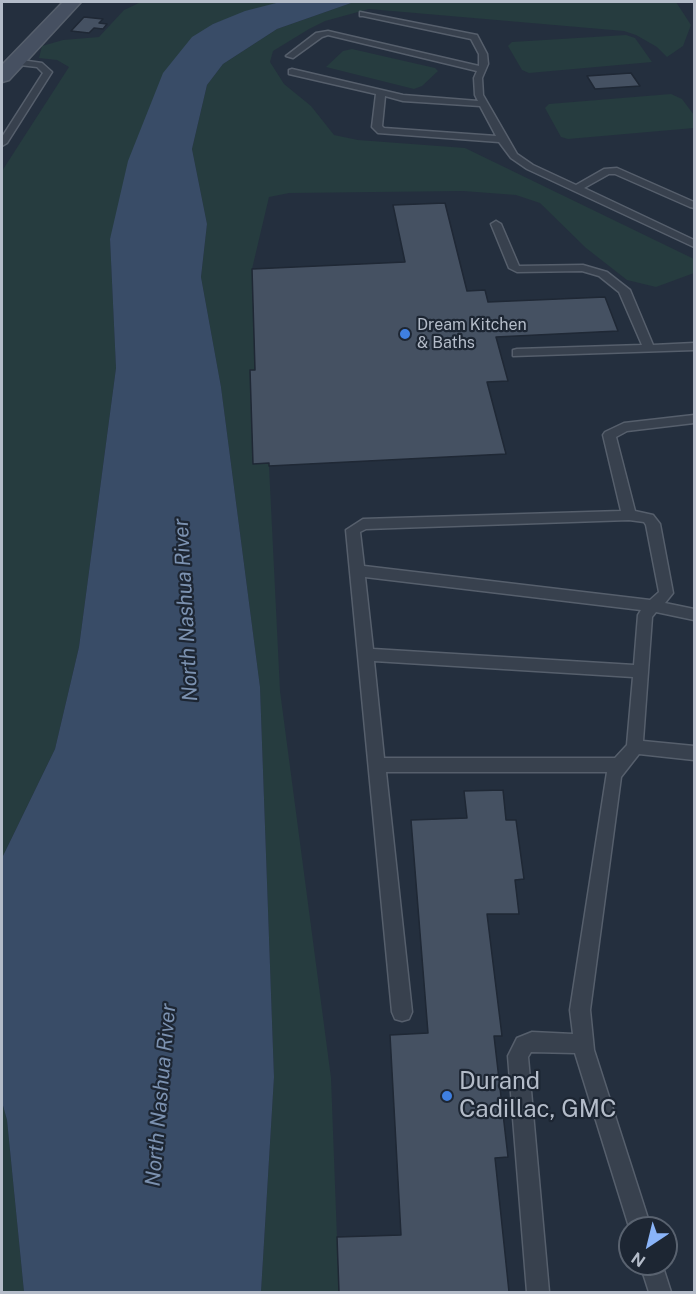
<!DOCTYPE html>
<style>
body{margin:0}
#map{position:relative;width:696px;height:1294px;overflow:hidden;background:#242f3e;font-family:"Public Sans",sans-serif}
canvas{display:block}
.frame{position:absolute;inset:0;border:3px solid #b4bcc9;pointer-events:none}
.north{position:absolute;left:618px;top:1216px;width:60px;height:60px;box-sizing:border-box;background:#1d2633;border:2px solid #59626f;border-radius:50%;rotate:215deg;font-size:16px;font-weight:700;line-height:24px;text-align:center;color:#b4bcc9}
.north::after{content:'';display:block;margin:auto;width:21px;height:27px;background:#8ab4f8;clip-path:polygon(50% 0,100% 100%,50% 72%,0 100%)}
</style>
<div id="map">
<canvas width="696" height="1294"></canvas>
<div class="frame"></div>
<div class="north">N</div>
</div>
<script>
const ctx = document.querySelector('canvas').getContext('2d');
ctx.lineJoin = 'round';
function fillPath(path, color) { ctx.fillStyle = color; ctx.fill(path, 'evenodd'); }
const shape = rows => new Path2D(rows.map(r => 'M' + r).join(''));
function stroke(path, color, width, dash) { ctx.strokeStyle = color; ctx.lineWidth = width; ctx.lineCap = dash ? 'butt' : 'round'; ctx.setLineDash(dash || []); ctx.stroke(path); }
function write(font, color, halo, rows, align = 'center') {
  ctx.font = font + ' "Public Sans",sans-serif'; ctx.lineWidth = 4.5; ctx.setLineDash([]); ctx.textBaseline = 'middle'; ctx.strokeStyle = halo; ctx.fillStyle = color; for (const [text, x, y, turn = 0] of rows) {
    ctx.save(); ctx.translate(x, y); ctx.rotate((+turn || 0) * Math.PI / 180); ctx.textAlign = isNaN(turn) ? turn : align; if (halo) ctx.strokeText(text, 0, 0); ctx.fillText(text, 0, 0); ctx.restore();
  }
}
fillPath(shape([
 [141,2,280,2,213,24,110,239,116,368,79,647,55,749,2,858,2,171,69,67,57,60,39,58,42,46,63,40,99,37,124,10],
 [354,2,676,2,691,25,683,46,667,57,657,47,636,35,624,31,369,9,325,21,309,29,273,51,270,62,284,84,311,106,334,135,358,140,465,148,694,259,694,273,656,287,627,280,586,248,540,203,516,195,463,191,289,193,269,197,252,269,255,370,250,370,253,463,269,463,269,466,280,691,331,1078,339,1292,261,1292,274,1077,260,687,221,387,201,277,207,224,192,149,207,85,223,64,277,29],
 [626,35,635,38,652,62,529,73,522,70,508,46,512,42],
 [352,49,435,68,438,71,422,86,414,89,326,67,343,51],
 [671,94,682,99,694,115,694,128,568,139,561,137,545,108,549,104],
 [2,1102,7,1120,24,1292,2,1292]
]), '#263c3f');
fillPath(shape([
 [280,2,354,2,277,29,223,64,207,85,192,149,207,224,201,277,221,387,260,687,274,1077,261,1292,24,1292,7,1120,2,1102,2,858,55,749,79,647,116,368,110,239,128,161,163,73,192,37,213,24,245,11]
]), '#394c67');
const building = shape([
 [84,17,103,19,99,23,107,24,103,29,94,28,89,33,71,31,84,17],
 [631,73,640,86,595,89,587,76,631,73],
 [445,203,467,291,485,290,488,302,605,297,618,331,496,337,508,381,487,382,506,454,269,466,269,463,253,464,250,370,255,370,252,269,405,262,393,205,445,203],
 [503,790,506,820,516,820,524,879,515,880,519,914,487,914,502,1036,494,1036,508,1157,495,1158,509,1292,339,1292,337,1237,401,1235,390,1035,428,1033,411,820,467,818,464,791,503,790]
]);
fillPath(building, '#455162');
stroke(building, '#1f2835', 1.5);
const lane = shape([
 [360,12,477,35,487,54,488,64,482,78,483,95,517,154,533,165,576,185,604,169,617,168,694,202,694,208,690,207,615,174,609,174,584,188,694,240,694,247,527,169,511,158,499,142,378,133,372,127,376,94,289,74,289,70,292,69,403,95,478,101,475,95,474,78,477,71,328,35,322,37,293,58,286,56,316,33,328,31,479,66,479,54,471,39,363,16,360,16,360,12],
 [385,96,403,101,480,106,496,136,384,128,382,126,385,96],
 [14,59,42,63,52,72,7,143,2,146,2,137,43,73,37,67,11,64,10,62,14,59],
 [496,221,501,224,519,266,583,265,607,272,630,290,653,345,694,343,694,350,513,356,513,350,517,349,642,345,619,292,599,276,582,271,517,272,509,268,491,224,496,221],
 [694,415,694,423,627,431,616,437,635,511,653,515,660,524,673,593,665,603,694,609,694,620,656,612,652,617,643,741,694,746,694,760,639,754,621,777,590,1010,594,1050,651,1228,630,1230,575,1053,531,1052,528,1057,549,1292,527,1292,508,1056,517,1038,532,1032,573,1034,570,1010,607,772,386,772,412,1012,409,1019,402,1021,395,1019,392,1012,346,530,363,519,621,511,603,435,605,432,624,423,694,415],
 [629,520,644,522,646,525,659,592,650,600,364,566,360,532,366,529,629,520],
 [365,577,641,610,638,615,634,665,373,649,365,577],
 [374,661,633,677,627,745,615,758,384,758,374,661],
 [640,1264,662,1264,671,1292,649,1292,640,1264]
]);
const secondary = shape([
 [63,2,81,2,9,80,2,82,2,65,63,2]
]);
stroke(lane, '#565f6c', 3);
stroke(secondary, '#565f6c', 3);
fillPath(lane, '#38414e');
fillPath(secondary, '#465061');
for (const [x, y, r, color] of [
 [405,334,6,"#3f7fe0"],
 [447,1096,6,"#3f7fe0"]
]) { const dot = new Path2D(); dot.arc(x, y, r, 0, 2 * Math.PI); ctx.fillStyle = color; ctx.fill(dot); stroke(dot, '#1d2633', 2); }
write('16px', '#b4bcc9', '#1d2633', [
 ["Dream Kitchen",417,325],
 ["& Baths",417,343]
], 'left');
write('italic 21px', '#7c92b1', '#1d2633', [
 ["North Nashua River",186,610,-93],
 ["North Nashua River",161,1095,-85]
]);
write('24px', '#b4bcc9', '#1d2633', [
 ["Durand",459,1082],
 ["Cadillac, GMC",459,1110]
], 'left');
</script>
